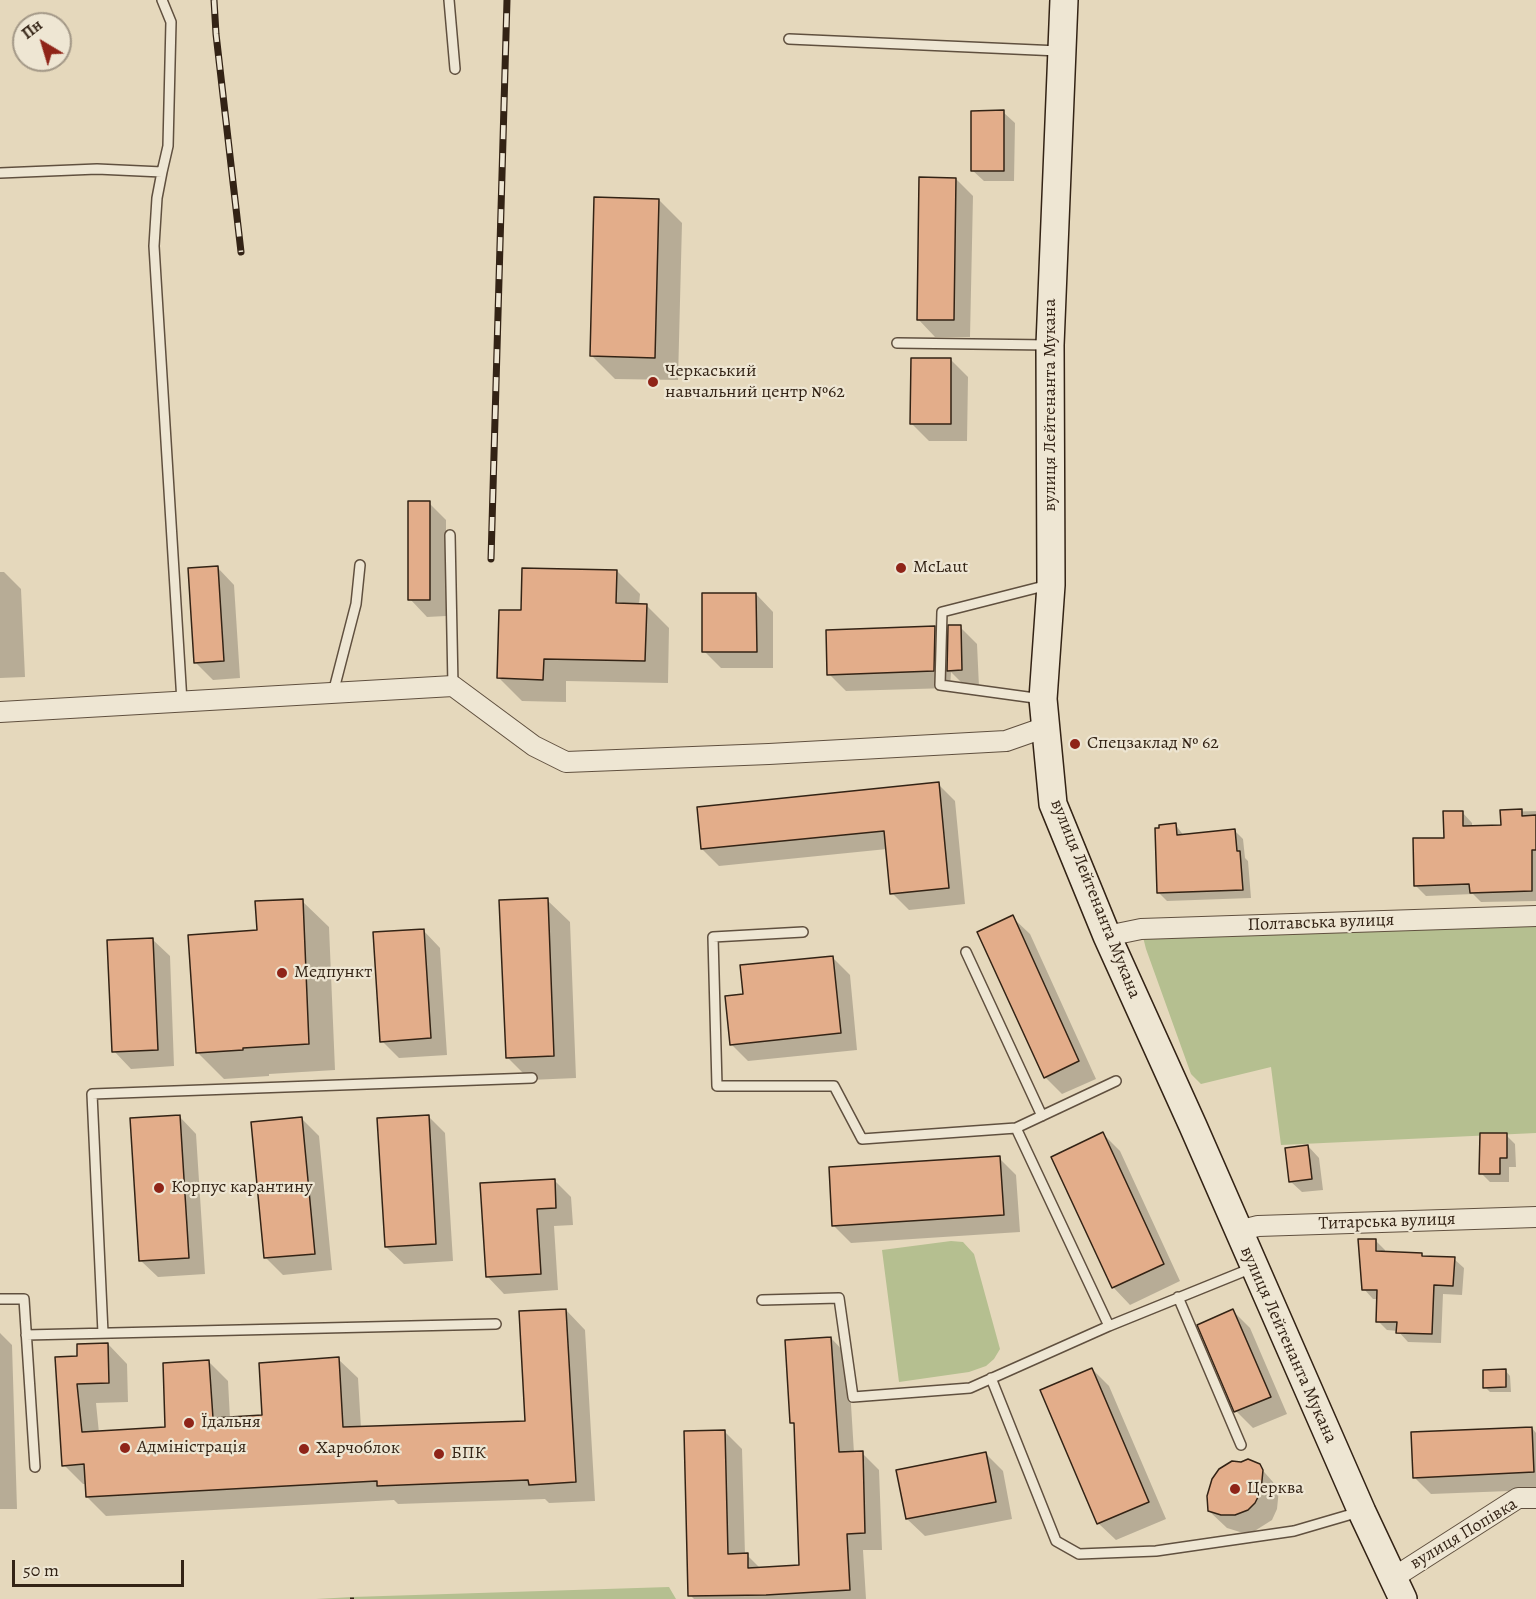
<!DOCTYPE html>
<meta charset="utf-8">
<style>
body{margin:0}
#map{position:relative;width:1536px;height:1599px;overflow:hidden;background:#e5d8bc;font-family:Alegreya,serif}
canvas{display:block}
.north{position:absolute;left:12px;top:12px;width:60px;height:60px;box-sizing:border-box;background:#eee6d3;border:2px solid #a39887;border-radius:50%;rotate:322deg;font-size:16px;font-weight:700;line-height:24px;text-align:center;color:#332315}
.north::after{content:'';display:block;margin:auto;width:21px;height:27px;background:#8f2418;clip-path:polygon(50% 0,100% 100%,50% 72%,0 100%)}
.scale{position:absolute;left:12px;top:1560px;width:172px;height:27px;box-sizing:border-box;border:3px solid #332315;border-top:0;padding-left:8px;font-size:18px;line-height:21px;white-space:nowrap;color:#332315;-webkit-text-stroke:4px #eee6d3;paint-order:stroke}
</style>
<div id="map">
<canvas width="1536" height="1599"></canvas>
<div class="north">Пн</div>
<div class="scale">50 m</div>
</div>
<script>
const ctx = document.querySelector('canvas').getContext('2d');
ctx.lineJoin = 'round';
function fillPath(path, color) { ctx.fillStyle = color; ctx.fill(path, 'evenodd'); }
const shape = rows => new Path2D(rows.map(r => 'M' + r).join(''));
function stroke(path, color, width, dash) { ctx.strokeStyle = color; ctx.lineWidth = width; ctx.lineCap = dash ? 'butt' : 'round'; ctx.setLineDash(dash || []); ctx.stroke(path); }
function write(font, color, halo, rows, align = 'center') {
  ctx.font = font + ' Alegreya,serif'; ctx.lineWidth = 4.5; ctx.setLineDash([]); ctx.textBaseline = 'middle'; ctx.strokeStyle = halo; ctx.fillStyle = color; for (const [text, x, y, turn = 0] of rows) {
    ctx.save(); ctx.translate(x, y); ctx.rotate((+turn || 0) * Math.PI / 180); ctx.textAlign = isNaN(turn) ? turn : align; if (halo) ctx.strokeText(text, 0, 0); ctx.fillText(text, 0, 0); ctx.restore();
  }
}
fillPath(shape([
 [1536,916,1536,1133,1281,1145,1271,1067,1201,1084,1191,1074,1146,949,1141,929],
 [951,1241,963,1242,974,1254,1000,1349,994,1359,986,1366,969,1372,899,1382,882,1250],
 [669,1587,676,1599,316,1599,352,1597]
]), '#b5bf90');
fillPath(shape([
 [1003,112,1015,123,1014,181,984,181,972,170],
 [956,179,973,196,970,337,935,337,918,319],
 [659,200,682,223,678,380,615,379,592,356],
 [951,360,968,377,967,441,929,441,911,423],
 [429,503,446,520,446,616,427,617,410,599],
 [217,567,234,585,240,678,213,680,196,663],
 [617,571,640,594,639,605,646,605,669,628,668,683,566,681,566,702,522,701,499,678,522,611],
 [0,572,4,572,21,589,25,677,0,678],
 [756,594,773,612,773,668,721,668,704,651],
 [934,627,949,643,960,627,977,644,979,687,966,687,951,672,950,688,846,691,829,674],
 [938,784,955,801,965,904,909,910,892,893,887,849,719,866,702,849],
 [1536,811,1536,901,1481,902,1473,894,1426,896,1416,886,1462,812,1472,823,1472,827,1502,826,1502,812],
 [1175,824,1184,836,1234,830,1243,839,1245,858,1248,861,1251,898,1167,901,1159,893],
 [547,900,570,922,576,1078,530,1080,507,1057],
 [302,901,329,927,335,1070,269,1074,269,1076,224,1079,198,1053,258,932],
 [1012,917,1030,934,1096,1079,1062,1094,1045,1077],
 [423,930,440,948,447,1055,399,1058,382,1041],
 [152,939,170,956,174,1066,131,1069,114,1051],
 [832,957,850,975,857,1050,748,1061,731,1044,745,996],
 [179,1116,196,1134,205,1274,158,1277,140,1260],
 [428,1116,445,1133,453,1261,404,1264,386,1247],
 [302,1119,319,1136,332,1270,283,1275,266,1258],
 [1103,1134,1120,1151,1180,1281,1130,1305,1113,1287],
 [1506,1135,1515,1144,1516,1167,1509,1167,1509,1182,1490,1182,1481,1173],
 [1308,1146,1319,1158,1323,1190,1302,1192,1290,1181],
 [999,1158,1016,1175,1020,1232,851,1243,834,1226],
 [554,1180,571,1197,573,1225,554,1226,558,1290,504,1294,487,1276],
 [1375,1240,1385,1250,1385,1253,1421,1254,1424,1257,1454,1259,1464,1268,1462,1295,1443,1294,1441,1343,1408,1342,1398,1331,1387,1330,1378,1321,1378,1299,1373,1299,1364,1289],
 [566,1310,585,1330,595,1501,549,1503,545,1499,398,1504,394,1500,106,1516,87,1497,87,1484,83,1484,64,1465,78,1357,108,1344,127,1364,128,1402,96,1403,99,1433,167,1429,209,1362,228,1381,230,1419,264,1417,338,1359,358,1378,361,1428,527,1422],
 [1233,1311,1250,1328,1287,1414,1253,1428,1236,1411],
 [0,1333,12,1345,17,1509,0,1509],
 [831,1338,848,1356,854,1453,862,1453,879,1470,882,1550,863,1550,866,1599,694,1599,690,1595,725,1432,742,1449,745,1555,747,1555,761,1569,801,1566,796,1426,792,1422],
 [1092,1369,1109,1386,1166,1519,1116,1540,1098,1523],
 [1505,1370,1510,1376,1511,1392,1490,1392,1485,1387],
 [1532,1428,1536,1433,1536,1490,1431,1494,1414,1477],
 [986,1454,1003,1471,1012,1519,925,1536,907,1519],
 [1241,1463,1259,1466,1279,1489,1277,1509,1272,1520,1253,1532,1240,1532,1227,1528,1209,1511]
]), '#0003');
const building = shape([
 [1004,110,1004,171,971,171,971,111,1004,110],
 [919,177,956,178,954,320,917,320,919,177],
 [594,197,659,199,655,358,590,356,594,197],
 [911,358,951,358,951,424,910,424,911,358],
 [408,501,430,501,430,600,408,600,408,501],
 [218,566,224,661,194,663,188,568,218,566],
 [522,568,617,570,616,603,647,604,645,661,544,659,543,680,497,678,499,610,521,610,522,568],
 [702,593,756,593,757,652,702,652,702,593],
 [948,625,961,625,962,670,947,671,948,625],
 [935,626,934,671,827,675,826,630,935,626],
 [939,782,949,888,890,894,884,831,701,849,697,807,939,782],
 [1522,809,1522,816,1536,815,1536,850,1532,850,1532,891,1470,893,1469,884,1414,886,1413,838,1444,838,1443,811,1463,811,1463,826,1501,825,1500,810,1522,809],
 [1176,823,1177,835,1235,829,1237,851,1240,851,1243,890,1157,893,1155,828,1159,828,1159,825,1176,823],
 [548,898,554,1056,506,1058,499,900,548,898],
 [303,899,309,1044,243,1048,243,1050,196,1053,188,935,257,930,255,901,303,899],
 [1013,915,1079,1061,1044,1078,977,932,1013,915],
 [424,929,431,1038,380,1042,373,932,424,929],
 [153,938,158,1050,112,1052,107,940,153,938],
 [833,956,841,1033,730,1045,725,996,743,994,740,965,833,956],
 [180,1115,189,1258,139,1261,130,1118,180,1115],
 [429,1115,436,1244,385,1247,377,1118,429,1115],
 [302,1117,315,1254,264,1258,251,1122,302,1117],
 [1103,1132,1164,1264,1112,1288,1051,1157,1103,1132],
 [1480,1133,1507,1133,1507,1158,1500,1158,1500,1174,1479,1174,1480,1133],
 [1308,1145,1312,1179,1289,1182,1285,1148,1308,1145],
 [1000,1156,1004,1215,832,1226,829,1167,1000,1156],
 [555,1179,556,1208,537,1209,541,1274,486,1277,480,1183,555,1179],
 [1358,1239,1376,1239,1376,1251,1422,1253,1422,1256,1455,1257,1453,1286,1434,1285,1432,1334,1396,1333,1397,1322,1376,1322,1377,1290,1362,1290,1358,1239],
 [566,1309,576,1482,529,1485,528,1480,377,1486,377,1481,86,1497,84,1464,62,1466,55,1357,77,1356,77,1344,108,1343,109,1383,77,1384,82,1432,165,1427,163,1363,209,1360,213,1418,262,1415,259,1363,339,1357,343,1427,525,1421,519,1311,566,1309],
 [1233,1309,1271,1397,1234,1412,1197,1325,1233,1309],
 [831,1337,839,1452,863,1451,865,1533,847,1534,850,1590,766,1595,688,1596,684,1431,725,1430,728,1554,748,1553,748,1568,799,1565,794,1423,790,1423,785,1340,831,1337],
 [1092,1368,1149,1502,1097,1524,1040,1390,1092,1368],
 [1506,1369,1506,1387,1483,1388,1483,1370,1506,1369],
 [1532,1427,1534,1472,1413,1478,1411,1432,1532,1427],
 [986,1452,996,1502,906,1519,896,1470,986,1452],
 [1248,1459,1260,1464,1263,1470,1261,1491,1255,1503,1248,1510,1235,1515,1221,1515,1208,1511,1207,1496,1212,1479,1219,1469,1232,1461,1241,1462,1248,1459]
]);
fillPath(building, '#e3ad8a');
stroke(building, '#332315', 1.5);
const service = shape([
 [449,0,455,69],
 [789,39,1059,51],
 [162,172,168,146,171,22,162,0],
 [0,173,97,169,162,172,157,198,154,246,182,702],
 [897,343,1048,345],
 [450,535,453,686],
 [333,693,356,604,360,565],
 [1042,699,940,685,942,612,1048,585],
 [803,932,713,937,717,1086,834,1086,862,1139,1016,1128,1109,1326],
 [966,952,1042,1116],
 [1016,1128,1116,1081],
 [1178,1297,1241,1445],
 [0,1299,24,1299,35,1467],
 [762,1300,839,1298,853,1397,970,1388,1109,1326,1252,1268],
 [103,1333,92,1094,532,1078],
 [26,1335,496,1324],
 [991,1378,1056,1541,1079,1554,1156,1551,1294,1531,1359,1512]
]);
const minor = shape([
 [0,712,453,686,534,746,566,762,769,754,1006,741,1046,727],
 [1107,936,1141,929,1536,916],
 [1238,1231,1258,1226,1536,1217],
 [1393,1578,1518,1498,1536,1498]
]);
const secondary = shape([
 [1064,0,1050,345,1051,585,1043,699,1053,804,1107,936,1193,1126,1362,1512,1403,1599]
]);
stroke(service, '#60503f', 12);
stroke(minor, '#60503f', 22);
stroke(secondary, '#332315', 30);
stroke(shape([
 [352,1599,352,1597]
]), '#332315', 4, [1.5, 3]);
stroke(service, '#eee6d3', 9);
stroke(minor, '#eee6d3', 20);
stroke(secondary, '#eee6d3', 27);
const rail = shape([
 [214,0,216,34,241,252],
 [491,559,507,0]
]);
stroke(rail, '#332315', 7);
stroke(rail, '#eee6d3', 4.5, [14]);
for (const [x, y, r, color] of [
 [653,382,6,"#8f2418"],
 [901,568,6,"#8f2418"],
 [1075,744,6,"#8f2418"],
 [282,973,6,"#8f2418"],
 [159,1188,6,"#8f2418"],
 [189,1423,6,"#8f2418"],
 [125,1448,6,"#8f2418"],
 [304,1449,6,"#8f2418"],
 [439,1454,6,"#8f2418"],
 [1235,1489,6,"#8f2418"]
]) { const dot = new Path2D(); dot.arc(x, y, r, 0, 2 * Math.PI); ctx.fillStyle = color; ctx.fill(dot); stroke(dot, '#eee6d3', 2); }
write('18px', '#332315', '#eee6d3', [
 ["Черкаський",665,372],
 ["навчальний центр №62",665,393],
 ["McLaut",913,568],
 ["Спецзаклад № 62",1087,744],
 ["Медпункт",294,973],
 ["Корпус карантину",171,1188],
 ["Їдальня",201,1423],
 ["Адміністрація",137,1448],
 ["Харчоблок",316,1449],
 ["БПК",451,1454],
 ["Церква",1247,1489]
], 'left');
write('18px', '#332315', '#eee6d3', [
 ["вулиця Лейтенанта Мукана",1051,405,-90],
 ["вулиця Лейтенанта Мукана",1095,899,68],
 ["Полтавська вулиця",1321,923,-2],
 ["Титарська вулиця",1387,1222,-2],
 ["вулиця Лейтенанта Мукана",1288,1345,66],
 ["вулиця Попівка",1464,1534,-31]
]);
</script>
